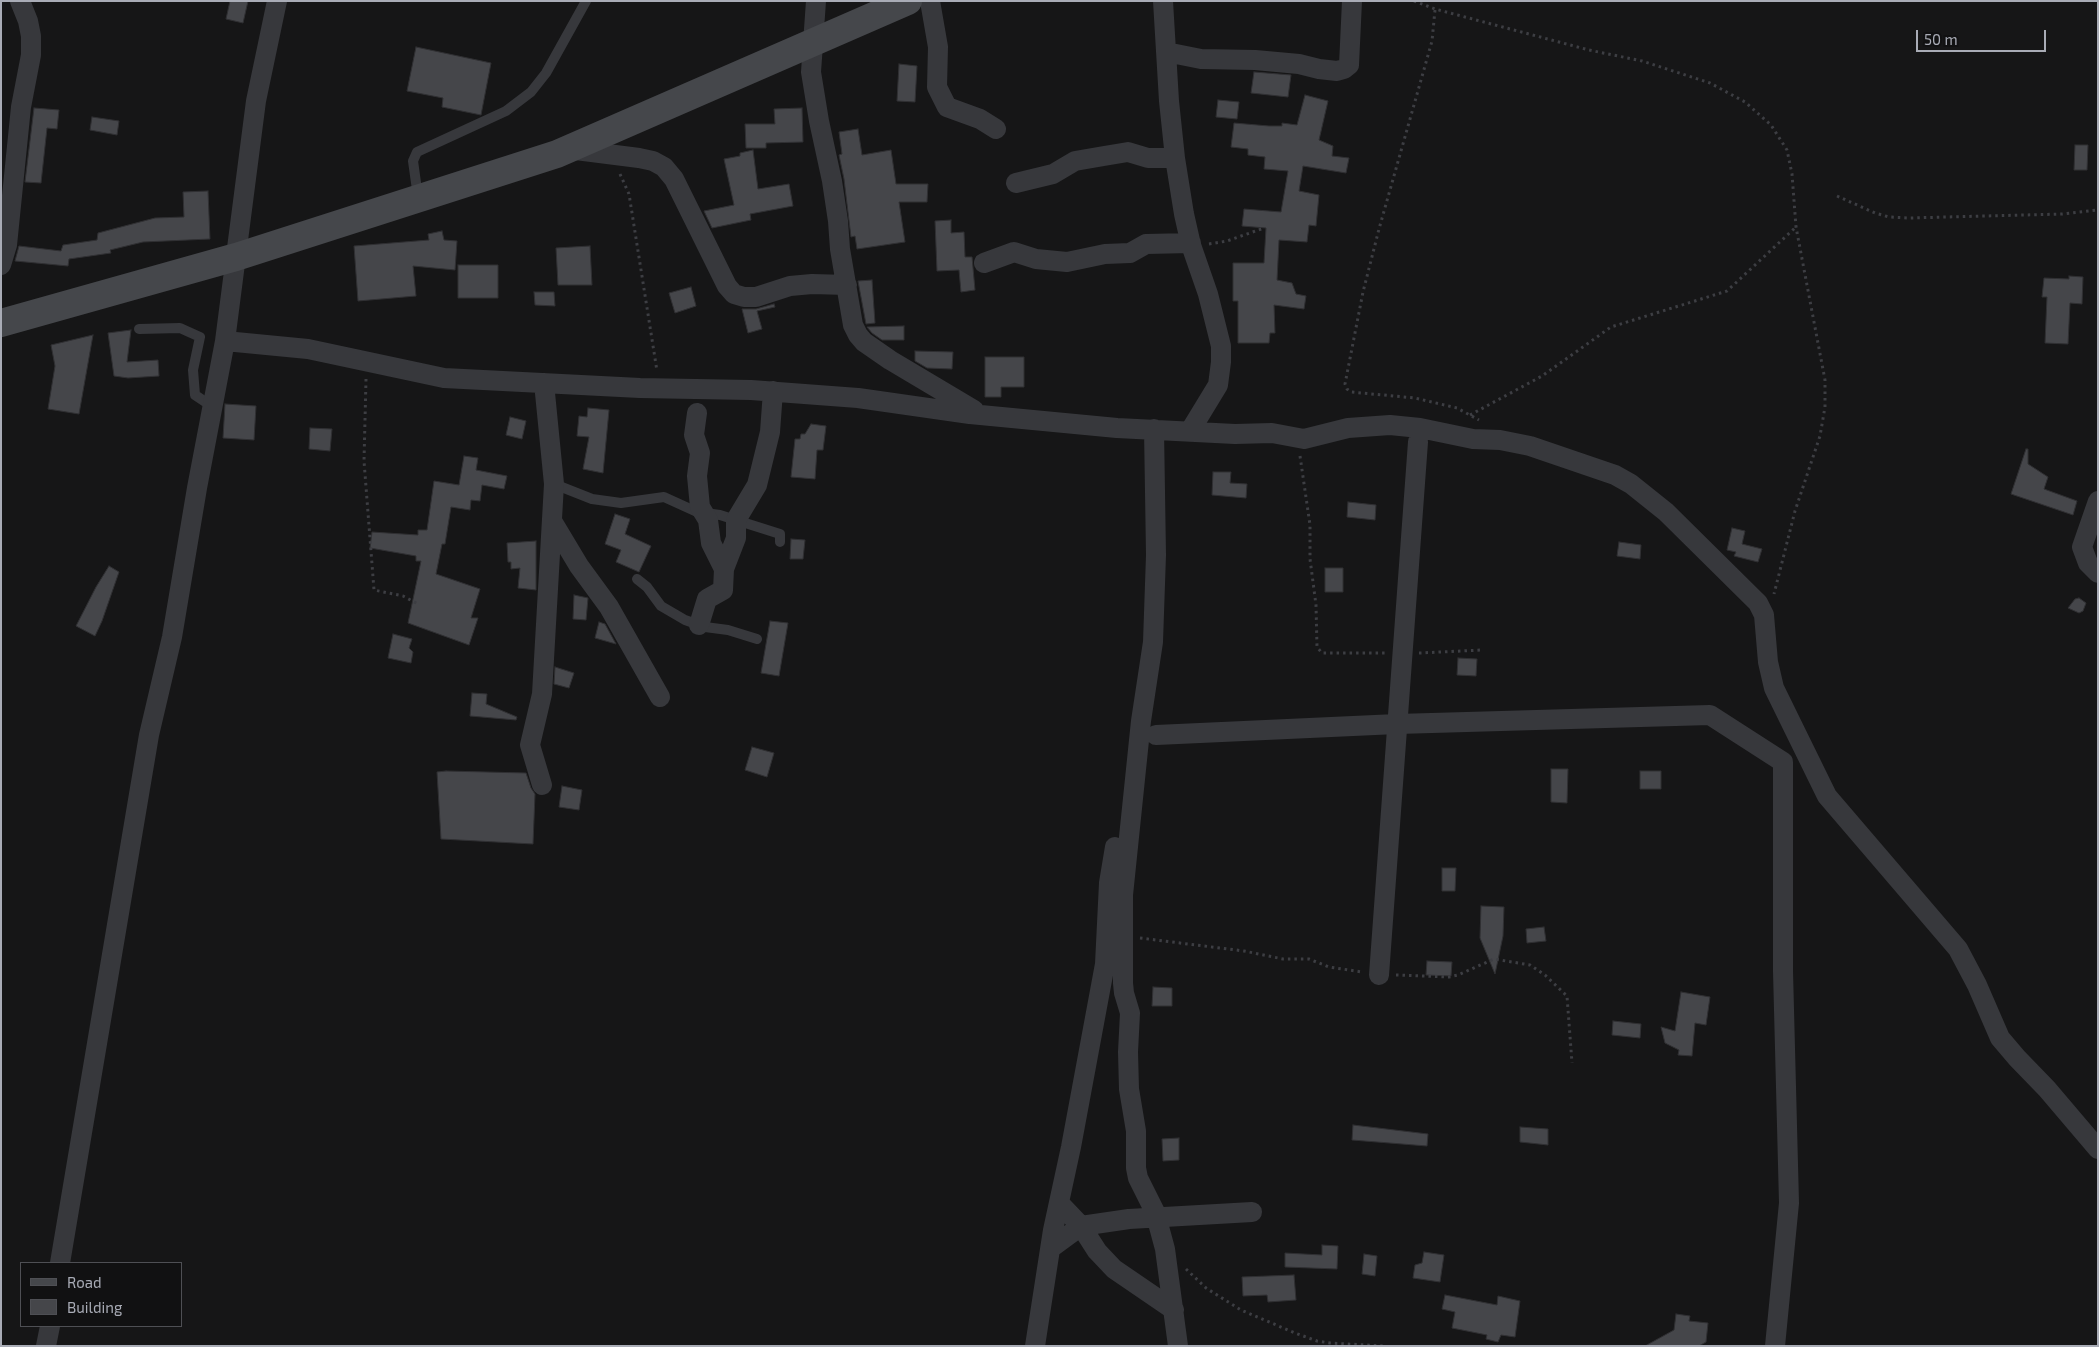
<!DOCTYPE html>
<style>
body{margin:0}
#map{position:relative;width:2099px;height:1347px;overflow:hidden;background:#161617;font-family:"Exo 2",sans-serif}
canvas{display:block}
.frame{position:absolute;inset:0;border:2px solid #a9acb6;pointer-events:none}
.legend{position:absolute;left:20px;top:1262px;width:162px;height:65px;box-sizing:border-box;background:#111112;border:1px solid #4e4f54;margin:0;padding:6px 9px;list-style:none;font-size:15px;color:#a9acb6}
.legend li{display:flex;align-items:center;gap:10px;height:25px}
.legend b{width:25px;border:1px solid #4e4f54}
.scale{position:absolute;left:1916px;top:30px;width:130px;height:22px;box-sizing:border-box;border:2px solid #a9acb6;border-top:0;padding-left:6px;font-size:15px;line-height:18px;white-space:nowrap;color:#a9acb6;-webkit-text-stroke:4px #111112;paint-order:stroke}
</style>
<div id="map">
<canvas width="2099" height="1347"></canvas>
<div class="frame"></div>
<ul class="legend">
<li><b style="height:6px;background:#45474b"></b>Road</li>
<li><b style="height:14px;background:#45464a"></b>Building</li>
</ul>
<div class="scale">50 m</div>
</div>
<script>
const ctx = document.querySelector('canvas').getContext('2d');
ctx.lineJoin = 'round';
function fillPath(path, color) { ctx.fillStyle = color; ctx.fill(path, 'evenodd'); }
const shape = rows => new Path2D(rows.map(r => 'M' + r).join(''));
function stroke(path, color, width, dash) { ctx.strokeStyle = color; ctx.lineWidth = width; ctx.lineCap = dash ? 'butt' : 'round'; ctx.setLineDash(dash || []); ctx.stroke(path); }
const building = shape([
 [230,1,248,1,243,23,226,19,230,1],
 [416,47,491,63,481,115,442,107,443,98,407,91,416,47],
 [899,64,917,66,915,102,897,101,899,64],
 [1254,72,1291,75,1288,97,1251,93,1254,72],
 [1305,95,1328,101,1319,140,1333,146,1332,156,1349,158,1346,173,1303,166,1299,191,1319,195,1316,226,1309,225,1307,242,1279,240,1277,280,1292,283,1296,294,1306,296,1304,309,1274,305,1275,333,1270,333,1269,343,1238,343,1238,301,1233,301,1233,263,1264,263,1266,228,1242,226,1244,209,1281,212,1288,171,1264,169,1265,157,1248,155,1248,149,1231,147,1234,123,1269,126,1282,126,1282,123,1297,125,1305,95],
 [1218,100,1239,102,1237,119,1216,117,1218,100],
 [34,108,59,110,57,129,47,128,41,183,25,182,34,108],
 [802,108,803,142,766,143,766,148,746,148,745,124,775,124,774,109,802,108],
 [92,117,119,121,117,135,90,130,92,117],
 [858,129,862,155,891,150,896,184,928,184,927,202,899,202,905,242,857,249,855,236,851,237,844,179,839,155,842,154,839,132,858,129],
 [2075,145,2088,145,2087,170,2074,170,2075,145],
 [753,150,758,189,789,184,793,206,750,214,751,220,712,228,704,211,734,205,724,159,740,156,740,153,753,150],
 [208,191,210,239,143,242,110,250,111,253,69,259,68,266,15,261,19,246,61,251,63,245,97,240,98,233,155,218,184,217,183,192,208,191],
 [951,220,951,233,964,232,965,257,972,257,975,290,961,292,959,270,937,271,935,221,951,220],
 [442,231,444,240,457,241,455,270,413,266,416,296,358,301,354,246,429,240,428,234,442,231],
 [590,246,592,285,558,285,556,248,590,246],
 [458,265,498,265,498,298,458,298,458,265],
 [2069,276,2083,277,2082,304,2070,303,2068,344,2045,343,2047,297,2042,297,2044,278,2069,279,2069,276],
 [872,280,875,323,866,324,858,281,872,280],
 [691,287,696,306,675,313,669,293,691,287],
 [534,292,554,292,555,306,535,305,534,292],
 [774,304,775,307,757,311,762,329,748,333,742,309,756,309,774,304],
 [904,326,904,340,882,340,872,333,867,327,904,326],
 [131,330,127,362,158,360,159,376,128,378,114,376,108,333,131,330],
 [93,335,79,414,48,409,55,366,51,345,93,335],
 [915,351,953,352,952,369,927,368,915,361,915,351],
 [985,357,1024,357,1024,387,1001,387,1001,397,985,397,985,357],
 [225,404,256,406,254,440,223,438,225,404],
 [588,408,609,410,603,473,583,469,589,437,577,436,579,416,587,417,588,408],
 [510,417,526,421,522,439,506,435,510,417],
 [811,424,826,426,823,450,817,450,815,479,791,477,795,439,800,439,801,434,805,434,811,424],
 [310,428,332,429,330,451,309,449,310,428],
 [2026,449,2028,449,2028,464,2048,477,2044,489,2077,501,2073,515,2011,494,2026,449],
 [464,456,478,458,476,470,507,476,504,489,482,485,480,501,471,500,470,510,451,507,445,544,442,544,436,574,480,589,471,618,478,618,469,645,408,623,421,561,416,561,416,556,370,548,372,532,418,535,418,530,427,530,434,481,459,485,464,456],
 [1213,472,1231,472,1230,483,1247,484,1246,498,1212,495,1213,472],
 [1348,502,1376,505,1375,520,1347,517,1348,502],
 [615,514,630,519,625,534,651,546,639,572,616,562,621,550,605,544,615,514],
 [1732,528,1745,531,1742,544,1762,549,1758,562,1734,556,1736,552,1727,550,1732,528],
 [791,539,805,540,803,559,790,559,791,539],
 [536,541,536,590,518,588,520,568,511,569,511,562,508,562,507,543,536,541],
 [1619,542,1641,545,1640,559,1617,556,1619,542],
 [109,566,119,572,102,621,95,636,76,626,96,587,109,566],
 [1325,568,1343,568,1343,592,1325,592,1325,568],
 [574,595,588,598,586,620,573,619,574,595],
 [2079,598,2086,603,2083,611,2079,613,2068,608,2075,599,2079,598],
 [770,621,788,623,779,676,761,673,770,621],
 [599,622,605,624,616,644,595,638,599,622],
 [393,634,412,639,409,648,413,652,411,663,388,658,393,634],
 [1458,658,1477,659,1476,676,1457,675,1458,658],
 [555,667,574,673,569,688,554,684,555,667],
 [472,693,487,694,486,704,517,717,516,720,470,716,472,693],
 [752,747,774,753,767,777,745,770,752,747],
 [1551,769,1568,769,1567,803,1551,802,1551,769],
 [446,771,526,773,531,788,535,794,533,844,441,839,437,772,446,771],
 [1640,771,1661,771,1661,789,1640,789,1640,771],
 [562,786,582,790,579,810,559,807,562,786],
 [1442,868,1456,868,1455,891,1442,891,1442,868],
 [1481,906,1504,907,1503,936,1495,974,1480,938,1481,906],
 [1544,927,1546,941,1527,943,1526,929,1544,927],
 [1427,961,1452,962,1451,976,1426,975,1427,961],
 [1153,987,1172,988,1172,1006,1152,1006,1153,987],
 [1681,992,1710,997,1706,1025,1695,1023,1692,1056,1678,1055,1679,1050,1665,1043,1661,1027,1675,1031,1681,992],
 [1613,1021,1641,1024,1640,1038,1612,1035,1613,1021],
 [1353,1125,1428,1134,1427,1146,1352,1140,1353,1125],
 [1520,1127,1548,1129,1548,1145,1520,1142,1520,1127],
 [1179,1138,1179,1160,1163,1161,1162,1139,1179,1138],
 [1322,1245,1338,1246,1337,1269,1285,1267,1285,1253,1322,1255,1322,1245],
 [1424,1252,1444,1255,1440,1282,1413,1278,1415,1265,1422,1263,1424,1252],
 [1364,1254,1377,1256,1375,1276,1362,1274,1364,1254],
 [1294,1275,1296,1300,1268,1302,1267,1295,1243,1296,1242,1277,1294,1275],
 [1445,1295,1497,1305,1498,1296,1520,1301,1515,1337,1501,1335,1498,1342,1486,1339,1487,1335,1452,1328,1455,1312,1442,1309,1445,1295],
 [1676,1314,1690,1316,1689,1321,1708,1323,1706,1342,1699,1346,1645,1346,1674,1330,1676,1314]
]);
fillPath(building, '#45464a');
stroke(building, '#303033', 1);
stroke(shape([
 [1414,1,1435,9,1589,50,1642,61,1710,83,1745,102,1771,125,1787,150,1792,174,1796,227,1825,380,1825,407,1820,436,1795,511,1774,594],
 [1435,10,1432,41,1379,229,1363,292,1345,384,1347,389,1351,392,1415,398,1457,408,1479,420],
 [620,174,629,194,657,371],
 [1837,196,1875,213,1889,217,1909,218,2062,214,2098,210],
 [1209,244,1227,241,1264,228],
 [366,379,364,461,374,590,403,596,418,604],
 [1470,415,1542,376,1611,327,1727,291,1796,227],
 [1300,456,1310,525,1310,559,1316,605,1317,647,1322,653,1386,653],
 [1419,653,1482,650],
 [1140,938,1244,951,1283,959,1309,959,1329,967,1362,972],
 [1396,975,1449,977,1458,975,1494,959,1530,965,1545,975,1567,996,1572,1063],
 [2097,981,2098,981],
 [1186,1269,1206,1288,1241,1310,1295,1333,1317,1341,1330,1343,1384,1346]
]), '#3d3e43', 3, [2.5, 4]);
stroke(shape([
 [418,197,413,161,417,152,506,111,531,92,546,73,586,1],
 [139,329,180,328,200,337,193,370,195,395,213,407],
 [554,484,592,499,621,503,664,497,697,512,720,515,780,534,780,542],
 [637,579,647,587,661,606,685,620,705,627,728,630,757,639]
]), '#37383c', 10);
stroke(shape([
 [816,1,811,72,819,121,832,181,838,221,840,249,853,325,858,335,864,342,890,360,974,410],
 [930,1,938,47,937,87,947,107,980,119,996,129],
 [1163,1,1169,101,1175,158,1184,214,1191,245,1208,294,1221,346,1221,362,1218,385,1190,431],
 [1166,52,1201,59,1255,60,1299,64,1319,69,1337,71,1344,69,1349,65,1352,1],
 [568,149,639,158,653,161,664,167,674,179,727,286,734,294,744,297,756,297,790,286,812,284,847,285],
 [1016,183,1053,174,1075,161,1104,156,1128,152,1148,158,1175,158],
 [984,263,1014,252,1036,259,1067,262,1105,254,1130,253,1146,244,1191,243],
 [1,265,7,245,21,107,31,55,31,36,28,21,20,1],
 [225,341,308,349,444,378,640,388,751,390,858,398,970,414,1117,428,1235,434,1272,433,1304,439,1348,428,1390,425,1420,428,1473,439,1500,440,1530,446,1615,475,1631,484,1666,512,1758,603,1764,615,1768,662,1774,688,1827,796,1958,949,1977,985,2000,1038,2017,1058,2047,1089,2098,1149],
 [697,413,694,435,700,453,697,476,700,507,708,520,711,543,724,569,723,590,707,599,699,625],
 [1154,429,1156,555,1153,642,1141,721,1123,895,1123,983,1124,993,1130,1013,1128,1052,1129,1089,1136,1131,1136,1168,1138,1178,1155,1212,1165,1249,1178,1346],
 [2098,501,2082,547,2088,563,2098,573],
 [552,521,579,566,609,607,660,697],
 [724,569,736,538,736,520,757,485,770,432,773,391],
 [1156,735,1397,724,1710,715,1783,762,1783,971,1789,1203,1775,1346],
 [542,785,530,745,542,694,554,484,544,383],
 [1379,975,1418,442],
 [1059,1203,1081,1226,1129,1219,1252,1212],
 [1051,1248,1081,1226,1097,1251,1114,1269,1174,1310],
 [60,1263,149,735,172,637,197,488,225,341,256,101,277,1],
 [46,1346,50,1326],
 [1035,1346,1053,1230,1071,1147,1105,964,1109,883,1115,847]
]), '#37383c', 20);
stroke(shape([
 [1,323,236,257,557,154,908,1]
]), '#45474b', 28);
</script>
